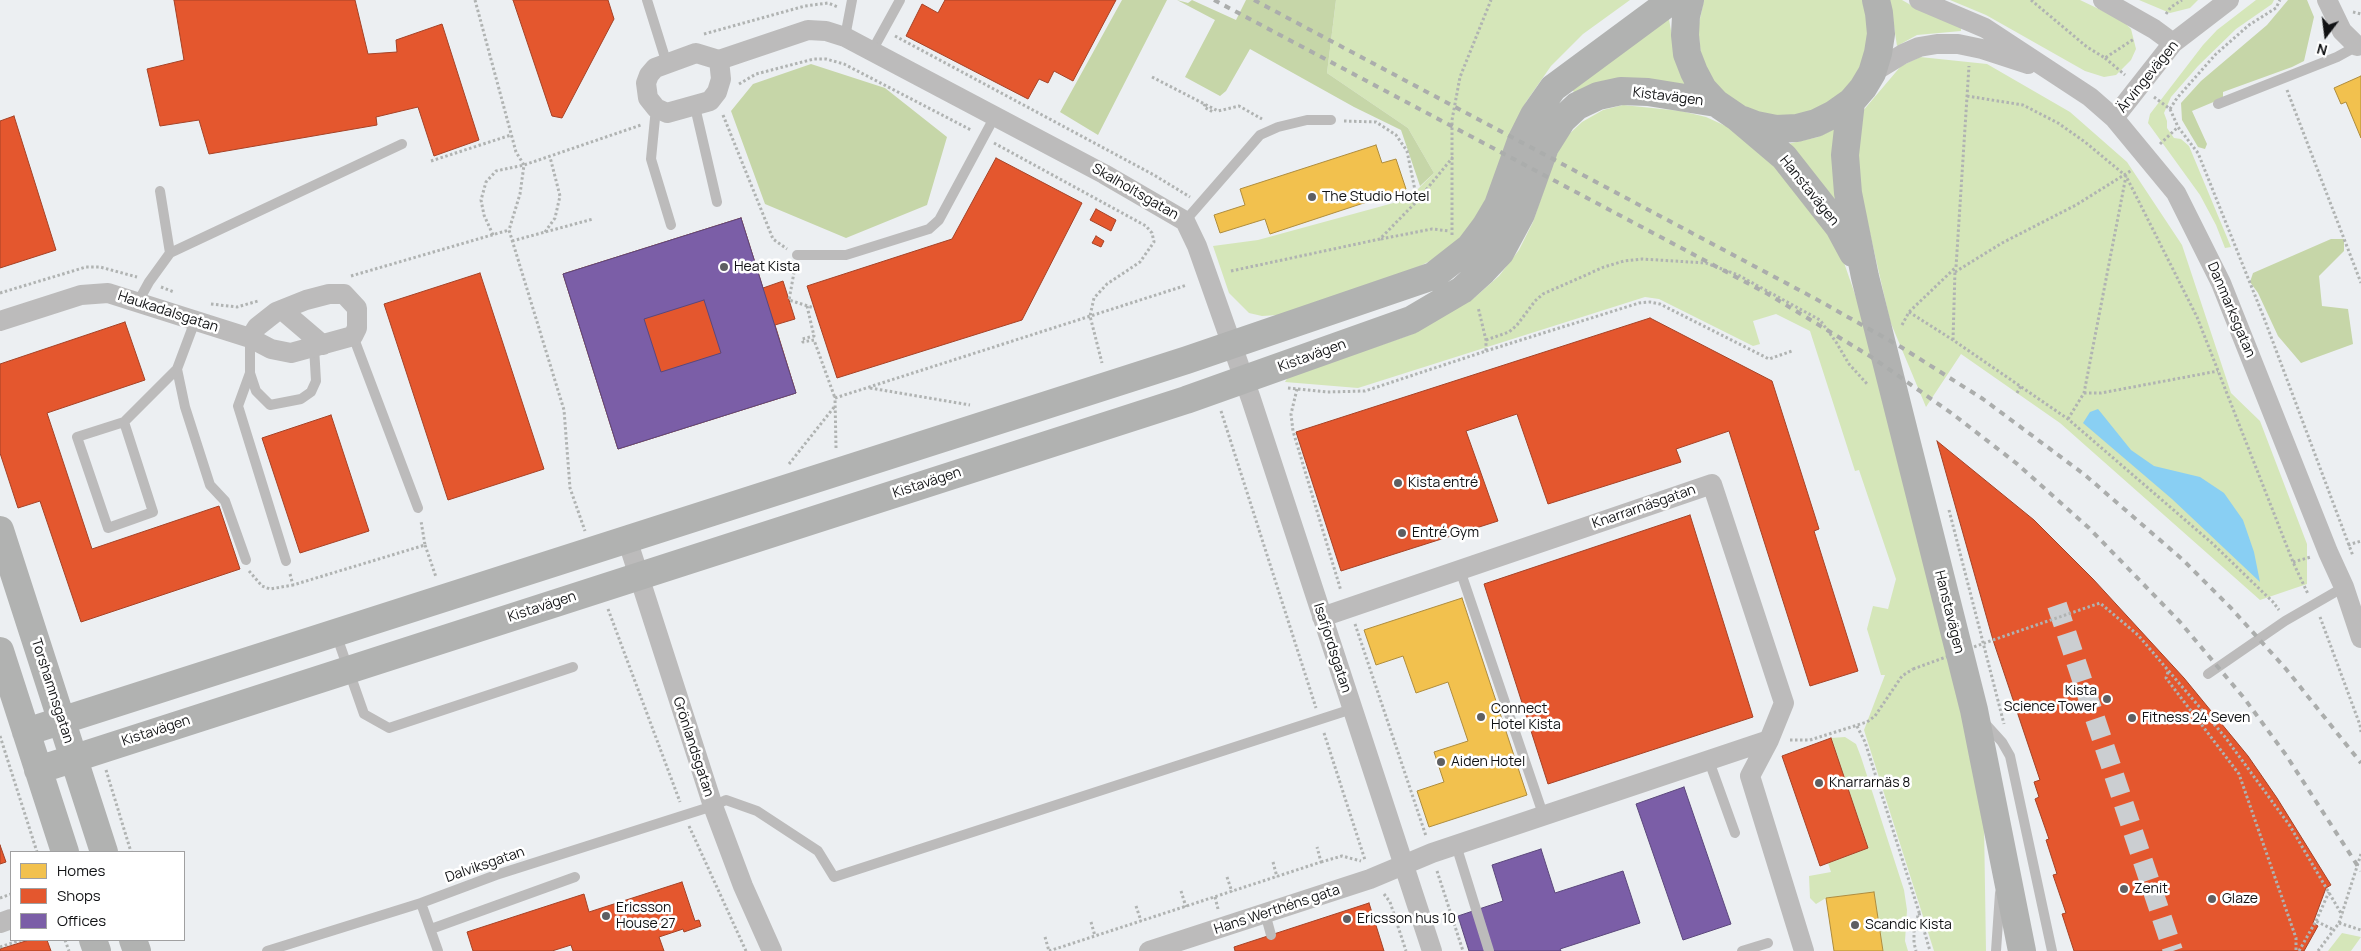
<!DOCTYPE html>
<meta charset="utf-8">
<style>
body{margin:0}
#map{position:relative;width:2361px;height:951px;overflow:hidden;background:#eceff2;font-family:Manrope,sans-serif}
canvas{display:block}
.legend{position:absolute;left:10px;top:851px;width:175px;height:90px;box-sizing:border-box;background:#fff;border:1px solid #a0a0a1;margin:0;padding:6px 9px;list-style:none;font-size:15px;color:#111214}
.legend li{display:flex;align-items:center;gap:10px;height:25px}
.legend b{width:25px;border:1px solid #a0a0a1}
.north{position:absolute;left:2301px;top:10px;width:50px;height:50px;-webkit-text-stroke:4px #fff;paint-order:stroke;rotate:195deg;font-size:14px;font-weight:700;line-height:20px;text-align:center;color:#111214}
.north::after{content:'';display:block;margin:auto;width:18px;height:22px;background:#111214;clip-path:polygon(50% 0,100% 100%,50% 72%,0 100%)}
</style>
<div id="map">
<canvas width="2361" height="951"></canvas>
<ul class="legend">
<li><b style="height:14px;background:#f2c14e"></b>Homes</li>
<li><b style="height:14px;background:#e4572e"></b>Shops</li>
<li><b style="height:14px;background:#7b5ea7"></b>Offices</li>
</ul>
<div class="north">N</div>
</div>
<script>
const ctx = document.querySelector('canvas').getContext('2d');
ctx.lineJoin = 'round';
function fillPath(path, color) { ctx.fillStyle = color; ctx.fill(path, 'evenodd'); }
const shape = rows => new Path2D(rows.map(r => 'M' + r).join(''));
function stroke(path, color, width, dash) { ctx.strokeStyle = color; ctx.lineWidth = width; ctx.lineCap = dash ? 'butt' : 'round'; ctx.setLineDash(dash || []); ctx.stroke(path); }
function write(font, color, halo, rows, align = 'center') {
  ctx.font = font + ' Manrope,sans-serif'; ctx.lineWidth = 5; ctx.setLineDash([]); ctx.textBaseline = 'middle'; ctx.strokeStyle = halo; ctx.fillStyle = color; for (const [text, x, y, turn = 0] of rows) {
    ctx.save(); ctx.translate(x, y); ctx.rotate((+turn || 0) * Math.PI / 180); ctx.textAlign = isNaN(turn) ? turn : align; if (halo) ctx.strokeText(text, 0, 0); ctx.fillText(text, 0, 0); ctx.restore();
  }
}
fillPath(shape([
 [1336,0,1630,0,1583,34,1551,66,1526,102,1488,199,1471,227,1451,250,1403,275,1278,315,1262,316,1249,313,1229,293,1213,246,1258,240,1408,199,1434,173,1408,128,1327,73],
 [1704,0,1862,0,1868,23,1867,51,1856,77,1838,98,1813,112,1786,117,1758,114,1733,101,1713,81,1701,55,1698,28],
 [1890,0,1902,0,1916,8,1961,25,1961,31,1917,35,1897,46],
 [1950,0,2080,0,2122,20,2131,29,2136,49,2131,60,2116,75,2104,77,2085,71,1986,15],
 [2139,0,2198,0,2190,8,2170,13],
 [2256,0,2274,0,2272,4,2236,29,2198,66,2171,97,2164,113,2167,121,2167,128,2174,138,2181,139,2189,146,2231,247,2225,248,2216,225,2200,195,2148,123,2150,114,2203,45,2217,30],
 [1668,14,1677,63,1686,85,1577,95,1569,87],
 [1920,57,1987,64,2070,112,2127,162,2182,245,2231,393,2260,421,2307,544,2307,584,2260,600,2060,423,1961,354,1926,407,1890,321,1856,172,1862,112,1901,66],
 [1623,105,1681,111,1706,117,1739,132,1794,181,1841,254,1858,303,1951,664,1984,824,1986,951,1934,951,1864,730,1885,675,1881,675,1867,629,1873,606,1888,609,1896,579,1859,470,1855,471,1810,331,1776,314,1753,321,1760,344,1753,346,1659,299,1645,297,1358,388,1285,382,1288,377,1410,335,1474,298,1499,276,1519,250,1533,222,1553,162,1565,138,1582,122,1603,110],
 [1838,127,1845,215,1783,145,1818,137],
 [1845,737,1856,744,1861,757,1904,890,1907,910,1905,941,1908,951,1883,951,1874,892,1826,898,1816,904,1810,898,1809,876,1831,872,1828,863,1868,848,1831,738],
 [2342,933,2361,937,2351,951,2328,951]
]), '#d5e6b9');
fillPath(shape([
 [1122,0,1167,0,1098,135,1060,112],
 [1177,0,1188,3,1192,0,1236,20,1246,0,1336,0,1327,73,1408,128,1434,173,1420,186,1401,130,1354,107,1250,49,1226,91,1220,96,1185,77,1215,20],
 [2288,0,2307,0,2314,17,2304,61,2292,67,2223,92,2223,98,2192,111,2207,144,2205,149,2198,147,2182,120,2181,103,2201,81,2267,25],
 [811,64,885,88,947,137,927,205,846,238,765,204,731,111,753,84],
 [2331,239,2344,239,2344,251,2319,276,2322,306,2348,309,2353,344,2301,363,2278,336,2258,293,2250,282,2253,273]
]), '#c6d6a8');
fillPath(shape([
 [2098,409,2131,450,2154,466,2200,477,2224,493,2243,520,2254,552,2260,582,2172,499,2083,423,2090,412]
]), '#89cff3');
const homes = shape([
 [2361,76,2361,138,2346,102,2341,104,2334,88,2361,76],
 [1376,145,1382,163,1396,159,1406,189,1270,234,1265,219,1220,233,1214,215,1245,205,1240,189,1376,145],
 [1462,598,1527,795,1429,827,1417,791,1444,782,1434,752,1468,741,1448,682,1416,693,1403,656,1376,665,1364,630,1462,598],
 [1874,892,1883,951,1834,951,1826,898,1874,892]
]);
fillPath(homes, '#f2c14e');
stroke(homes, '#ae8c3d', 1);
const shops = shape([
 [174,0,355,0,368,54,397,52,396,40,442,24,479,140,434,156,418,107,376,117,377,125,209,154,199,120,160,126,147,69,184,60,174,0],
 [513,0,608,0,614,19,562,118,552,116,513,0],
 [945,0,1116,0,1073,81,1054,71,1048,83,1039,79,1028,99,906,36,922,4,938,13,945,0],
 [14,116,56,250,0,268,0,121,14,116],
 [996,158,1082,203,1022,320,837,378,807,286,952,239,996,158],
 [1096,209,1116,220,1111,231,1090,220,1096,209],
 [741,218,763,288,783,281,795,319,775,325,796,393,618,449,563,274,741,218],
 [1096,236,1104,241,1101,247,1092,243,1096,236],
 [480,273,544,469,448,500,384,304,480,273],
 [1650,318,1772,381,1819,529,1814,531,1858,671,1810,686,1729,431,1676,449,1681,462,1548,504,1517,414,1466,431,1498,521,1341,571,1296,432,1650,318],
 [125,322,145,380,47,413,92,549,219,506,240,569,81,622,40,501,18,508,0,453,0,364,125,322],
 [331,415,369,531,300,553,262,438,331,415],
 [1937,441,2034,520,2093,579,2184,678,2248,756,2277,798,2331,885,2326,888,2313,923,2318,926,2304,951,2074,951,2062,914,2066,913,2053,875,2057,874,2046,840,2049,839,2035,799,2039,797,2034,782,2040,780,1993,640,1937,441],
 [1690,515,1753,717,1548,784,1484,584,1690,515],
 [1831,738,1868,848,1820,866,1782,756,1831,738],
 [0,845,6,862,0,864,0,845],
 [682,882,695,921,699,920,701,926,684,932,683,929,659,937,664,951,573,951,571,945,552,951,473,951,467,932,584,894,589,912,682,882],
 [1369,903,1384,951,1235,951,1234,947,1369,903],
 [29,940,47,940,51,951,0,951,0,949,29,940]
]);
fillPath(shops, '#e4572e');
stroke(shops, '#a54226', 1);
const offices = shape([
 [741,218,796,393,618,449,563,274,741,218],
 [704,300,721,353,661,372,644,319,704,300],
 [1684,787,1731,924,1683,940,1636,804,1684,787],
 [1541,849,1555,893,1623,871,1640,923,1560,949,1561,951,1469,951,1458,916,1503,901,1492,865,1541,849]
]);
fillPath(offices, '#7b5ea7');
stroke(offices, '#5b477b', 1);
stroke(shape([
 [2057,605,2173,951]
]), '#cbced1', 20, [20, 10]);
stroke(shape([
 [475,0,516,152,524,165,520,194,509,230,564,410,570,488,585,531],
 [2031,0,2087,47,2105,58,2134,39],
 [2353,12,2361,14],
 [2166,14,2171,7,2182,0],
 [704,34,805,6,828,3,838,7],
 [895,36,1154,175,1190,197],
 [2105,58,2125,75],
 [1152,77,1218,111,1239,106,1262,119],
 [739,84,756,74,814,59,826,59,844,64,971,130],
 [2287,90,2361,283],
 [1967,96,2023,105,2058,123,2085,142,2126,176,2197,317,2293,562,2308,594],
 [2154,97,2170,109,2178,127,2198,153,2264,318,2353,556],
 [1205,104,1204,107,1213,112],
 [2170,109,2177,98,2216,54,2249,25,2276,8,2280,0],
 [723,115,773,239,787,249],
 [1344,121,1376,122,1396,135,1407,151,1417,200],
 [994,143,1146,226,1152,233,1154,242,1140,262,1107,284,1094,298,1090,316,1102,363],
 [2160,144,2178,127],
 [431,161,511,135],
 [545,232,555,218,560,196,550,157],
 [493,235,484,215,481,200,486,182,496,171,524,165,641,125],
 [1452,235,1452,120,1460,77,1491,0],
 [1381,239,1432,229,1450,231],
 [512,241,593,219],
 [795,267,789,300,814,308],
 [1231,271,1380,239,1417,201,1453,157],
 [1955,272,2002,243,2076,205,2132,170],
 [351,276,509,230],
 [161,287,174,292],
 [0,293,86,267,100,267,137,277],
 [211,304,237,307,258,301],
 [807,306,814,336,802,339,803,342,814,340,835,398],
 [1909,312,1953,340,2068,419,2213,544,2273,602,2279,610],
 [1902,325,1909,312,1956,267,1969,66],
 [1486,340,1509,332,1517,325,1535,301,1543,294,1604,267,1624,261,1642,259,1706,263,1738,275,1820,320,1836,342,1849,364,1868,385],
 [1953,340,1955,270],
 [1486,351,1639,303,1650,302,1660,304,1769,359,1792,351],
 [870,388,970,405],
 [1288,388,1327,392,1365,391,1486,351,1486,340,1478,307],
 [1297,389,1291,414,1293,431,1341,591],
 [2017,393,2021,386],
 [2084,393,2101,393,2218,371],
 [1221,411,1316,708],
 [2068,419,2084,393,2126,176],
 [836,448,835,398,1187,285],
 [789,464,835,406],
 [1949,510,2004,724],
 [425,545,436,577],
 [2348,545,2361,541],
 [2293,562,2311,557],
 [249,571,262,586,270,589,293,585],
 [290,574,293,585,425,545,421,521],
 [608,609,680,802],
 [2320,617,2360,725,2361,732],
 [1355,624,1426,836],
 [1993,640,2100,603,2138,635,2225,737,2290,826,2342,915],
 [2168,672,2166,678,2239,774,2296,938,2296,951],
 [1857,726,1865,742,1919,912,1914,930,1914,943,1916,951],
 [1324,733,1365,860],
 [0,736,37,852],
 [1790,740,1810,740,1867,722,1875,716,1902,676,1913,669],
 [106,770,131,852],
 [689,826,746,951],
 [1273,862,1277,877],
 [1321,862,1342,856,1361,861],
 [1437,871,1463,951],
 [1227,877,1232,892],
 [1181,891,1186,907],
 [1384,894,1390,902,1406,951],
 [1215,897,1218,909],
 [0,898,11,894],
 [1136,906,1141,921],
 [1919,913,1930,951],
 [2316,921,2329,892],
 [1091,922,1095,936],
 [2339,923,2361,930],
 [1045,937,1049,951],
 [65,940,69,951],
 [0,947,21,940],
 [1049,951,1321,862,1317,847],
 [2299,951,2316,921,2334,930],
 [2318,951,2339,923,2361,854]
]), '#b0b3b2', 3, [2.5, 2.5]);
stroke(shape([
 [647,0,667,64],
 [845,37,852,0],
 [872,51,900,0],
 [2218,104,2337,57,2357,46],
 [695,107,717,202],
 [656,108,651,159,671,225],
 [160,191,170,253],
 [1185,221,1260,135,1278,127,1307,120,1331,120],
 [797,255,846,255,929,229,939,220,995,116],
 [138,302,149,282,170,253,402,144],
 [353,336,418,508],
 [250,338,250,373,238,406,286,561],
 [177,369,185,407,210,485,225,501,246,560],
 [250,373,256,391,270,405,301,399,311,392,316,381,314,347],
 [124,422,153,512,108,528,77,437,124,422,177,369,195,321],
 [1460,570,1544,817],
 [336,634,364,714,389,728,573,667],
 [2208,674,2285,621,2344,587],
 [1983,721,2002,742,2010,756,2052,951],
 [1709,761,1735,833],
 [1456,845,1489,951],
 [421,903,438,951],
 [1265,913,1271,935],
 [431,929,575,877],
 [267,951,421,903,496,875,713,806,726,800,757,811,818,851,834,877,1352,709],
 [1742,951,1768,943],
 [1996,951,2000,893]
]), '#bcbbbb', 10);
stroke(shape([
 [1919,0,1985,28,2090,97,2114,118,2176,193,2221,283,2328,552,2344,587,2361,638],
 [2103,0,2154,29,2173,43],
 [2327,0,2342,31,2357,46],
 [719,60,721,79,717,92,710,101,667,113,656,108,648,98,646,83,649,75,655,68,696,53,719,60,808,30,826,31,845,37,1104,174,1185,221,1197,246,1251,399,1432,951],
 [1872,73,1903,54,1919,47,1937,44,1958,44,1982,49,2028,64],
 [2114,118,2173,43,2229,0],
 [282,310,323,345],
 [0,321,81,295,108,293,250,338,271,349,291,353,353,336,357,328,357,308,344,294,329,294,306,300,276,312,257,327,250,338],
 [627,539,713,806,743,886,772,951],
 [1322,617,1712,484,1784,703,1769,740,1750,776,1804,951],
 [0,923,11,919],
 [1149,951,1370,879,1432,853,1769,740]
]), '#bcbbbb', 20);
stroke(shape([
 [1690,0,1686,16,1685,35,1687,54,1694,72,1703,89,1716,103,1738,118,1784,157,1839,227,1853,253],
 [1851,102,1845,155,1848,193,1865,277,1974,710,2022,951],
 [1743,120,1756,125,1776,129,1797,128,1816,123,1834,114,1851,102,1863,88,1872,73,1878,53,1881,34,1879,13,1876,0],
 [0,530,104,852],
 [0,651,65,852],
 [26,732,1187,360,1433,276,1470,247,1485,227,1498,205,1521,141,1534,115,1553,88,1672,0],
 [38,770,1186,400,1411,320,1462,290,1483,271,1500,253,1521,214,1545,147,1562,120,1577,106,1598,96,1621,91,1648,92,1716,103],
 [93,940,97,951],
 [133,940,137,951]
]), '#b1b2b1', 28);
stroke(shape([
 [1214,0,1768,294,1873,358,1954,415,2016,463,2089,528,2180,622,2244,698,2286,755,2361,871],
 [1254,0,1816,299,1901,347,1983,399,2085,475,2183,560,2231,608,2286,669,2361,763]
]), '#abadac', 4, [6, 6]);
stroke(shape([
 [1913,669,1993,640]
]), '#b0b3b2', 3, [2.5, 2.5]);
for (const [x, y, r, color] of [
 [1312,197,5,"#5e5f62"],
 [724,267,5,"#5e5f62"],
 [1398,483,5,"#5e5f62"],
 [1402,533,5,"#5e5f62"],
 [2107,699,5,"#5e5f62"],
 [1481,717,5,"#5e5f62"],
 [2132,718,5,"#5e5f62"],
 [1441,762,5,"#5e5f62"],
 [1819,783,5,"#5e5f62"],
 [2124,889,5,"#5e5f62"],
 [2212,899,5,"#5e5f62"],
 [606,916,5,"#5e5f62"],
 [1347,919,5,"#5e5f62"],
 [1855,925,5,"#5e5f62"]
]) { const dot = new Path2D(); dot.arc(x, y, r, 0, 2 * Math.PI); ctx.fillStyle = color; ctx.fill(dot); stroke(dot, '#fff', 2); }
write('14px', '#111214', '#fff', [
 ["Ärvingevägen",2148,77,-51],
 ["Kistavägen",1668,97,7],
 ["Hanstavägen",1809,191,51],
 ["Skalholtsgatan",1135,192,30],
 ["Danmarksgatan",2231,310,67],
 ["Haukadalsgatan",168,312,18],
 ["Kistavägen",1312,356,-20],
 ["Kistavägen",927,483,-18],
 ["Knarrarnäsgatan",1644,507,-19],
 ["Kistavägen",542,607,-18],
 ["Hanstavägen",1949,612,76],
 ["Isafjordsgatan",1332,648,72],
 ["Torshamnsgatan",52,691,72],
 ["Kistavägen",156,731,-18],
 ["Grönlandsgatan",693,747,72],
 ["Dalviksgatan",485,865,-19],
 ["Hans Werthéns gata",1277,910,-18]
]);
write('14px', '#111214', '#fff', [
 ["The Studio Hotel",1322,197],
 ["Heat Kista",734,267],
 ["Kista entré",1408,483],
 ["Entré Gym",1412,533],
 ["Kista",2097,691,"right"],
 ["Science Tower",2097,707,"right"],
 ["Connect",1491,709],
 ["Hotel Kista",1491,725],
 ["Fitness 24 Seven",2142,718],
 ["Aiden Hotel",1451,762],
 ["Knarrarnäs 8",1829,783],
 ["Zenit",2134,889],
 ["Glaze",2222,899],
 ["Ericsson",616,908],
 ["House 27",616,924],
 ["Ericsson hus 10",1357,919],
 ["Scandic Kista",1865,925]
], 'left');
</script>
